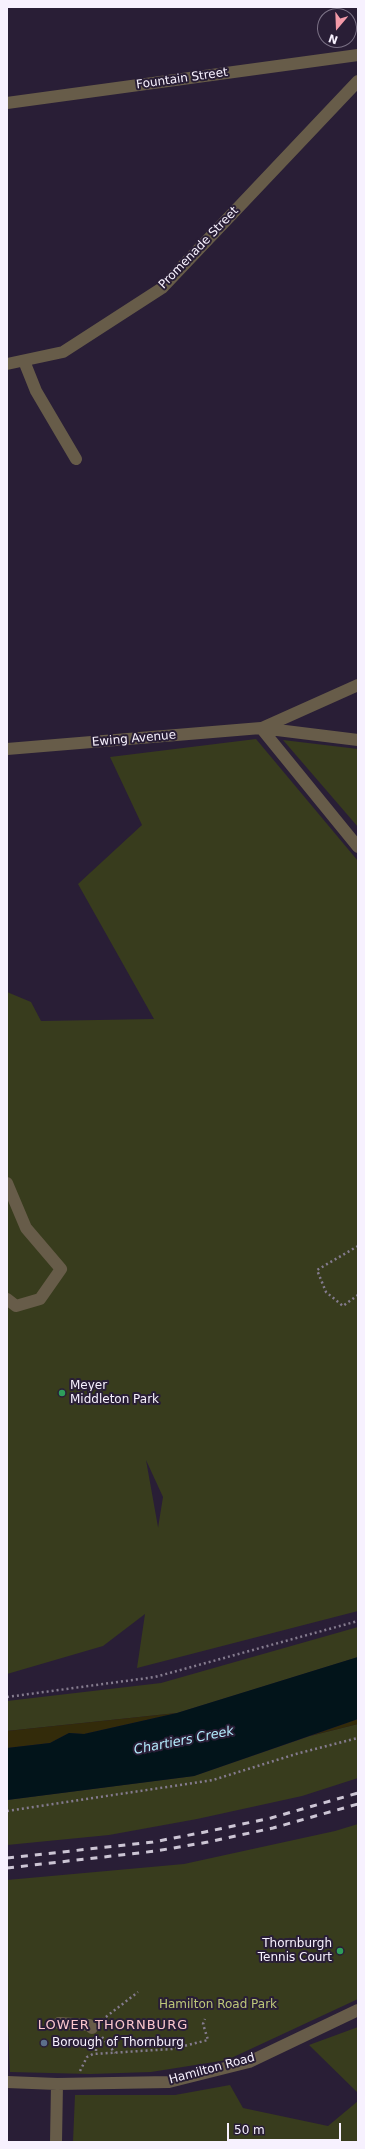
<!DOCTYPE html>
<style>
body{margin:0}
#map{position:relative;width:365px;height:2149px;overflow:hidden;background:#291e36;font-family:"DejaVu Sans",sans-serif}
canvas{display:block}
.frame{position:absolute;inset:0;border:8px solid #f7f1fe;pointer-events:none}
.north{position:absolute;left:317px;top:8px;width:40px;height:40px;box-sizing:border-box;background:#291e36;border:1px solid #7b7286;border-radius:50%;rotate:199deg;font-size:11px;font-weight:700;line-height:16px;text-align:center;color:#f7f1fe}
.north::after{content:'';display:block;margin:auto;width:14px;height:18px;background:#f39aa8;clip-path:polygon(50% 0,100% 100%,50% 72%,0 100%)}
.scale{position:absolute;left:227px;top:2123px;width:114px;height:18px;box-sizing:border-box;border:2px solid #f7f1fe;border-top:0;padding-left:5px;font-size:12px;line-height:14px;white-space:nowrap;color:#f7f1fe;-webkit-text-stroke:3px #291e36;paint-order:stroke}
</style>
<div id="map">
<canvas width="365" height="2149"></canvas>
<div class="frame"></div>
<div class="north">N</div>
<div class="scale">50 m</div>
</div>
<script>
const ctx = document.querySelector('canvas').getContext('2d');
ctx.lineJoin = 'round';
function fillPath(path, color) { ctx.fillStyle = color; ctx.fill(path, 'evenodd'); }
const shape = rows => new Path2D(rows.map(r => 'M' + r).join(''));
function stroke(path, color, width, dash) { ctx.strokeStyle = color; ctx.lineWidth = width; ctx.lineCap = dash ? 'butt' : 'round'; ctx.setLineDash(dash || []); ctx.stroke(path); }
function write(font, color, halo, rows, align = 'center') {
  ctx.font = font + ' "DejaVu Sans",sans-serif'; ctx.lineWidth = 4; ctx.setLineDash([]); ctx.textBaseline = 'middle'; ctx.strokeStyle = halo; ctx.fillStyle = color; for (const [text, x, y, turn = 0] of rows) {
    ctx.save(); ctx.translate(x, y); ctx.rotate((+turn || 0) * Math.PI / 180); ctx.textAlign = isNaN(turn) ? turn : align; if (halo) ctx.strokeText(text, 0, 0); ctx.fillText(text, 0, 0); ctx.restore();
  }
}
fillPath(shape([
 [256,739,358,861,358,1611,137,1668,145,1614,103,1646,7,1674,7,992,31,1002,41,1021,154,1019,78,884,142,825,110,757],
 [146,1460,163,1497,158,1528,158,1527],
 [283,740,358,749,358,827],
 [358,1627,358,1657,177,1713,7,1731,7,1701,161,1683],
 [358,1724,358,1778,302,1796,197,1819,109,1835,7,1845,7,1800,194,1776,310,1736],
 [358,1824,358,1999,227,2060,151,2072,90,2074,10,2072,7,2003,7,1880,184,1864,335,1831],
 [358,2027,358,2093,309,2045],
 [230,2085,243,2108,328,2126,358,2101,358,2142,73,2142,75,2095,175,2095]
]), '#383c1d');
fillPath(shape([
 [177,1713,84,1734,69,1733,50,1743,7,1748,7,1731],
 [358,1719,358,1724,310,1736]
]), '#332b0a');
fillPath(shape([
 [358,1657,358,1719,194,1776,7,1800,7,1748,50,1743,69,1733,84,1734,177,1713]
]), '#02141a');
stroke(shape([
 [358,1246,317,1270,326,1292,343,1306,358,1295],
 [7,1697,155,1677,358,1621],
 [7,1811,213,1780,296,1754,358,1738],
 [102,2020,138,1992],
 [102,2037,115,2053],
 [92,2041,96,2044,96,2054],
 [80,2071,87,2057,93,2054,172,2049,208,2040,203,2024,205,2019]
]), '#847b8e', 2.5, [2, 3]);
stroke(shape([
 [7,103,358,55],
 [24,361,36,391,76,459],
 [7,364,63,352,162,288,358,81],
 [261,728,358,847],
 [262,728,358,685],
 [7,749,261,728,358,740],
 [7,1183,26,1228,61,1269,40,1299,16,1306,7,1299],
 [59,2023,89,2025,92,2028],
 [7,2082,57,2084,169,2082,249,2062,358,2010],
 [56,2142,57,2084]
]), '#675c49', 12);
stroke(shape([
 [7,1858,153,1842,205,1832,271,1818,358,1793],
 [7,1868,156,1851,208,1842,273,1828,358,1804]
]), '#ccc5d4', 3, [7, 7]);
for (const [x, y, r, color] of [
 [62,1393,4,"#2e9e5b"],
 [340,1951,4,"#2e9e5b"],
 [44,2043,4,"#5c6f8a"]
]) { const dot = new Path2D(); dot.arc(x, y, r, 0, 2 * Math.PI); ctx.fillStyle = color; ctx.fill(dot); stroke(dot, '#291e36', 1.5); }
write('12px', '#f7f1fe', '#291e36', [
 ["Fountain Street",182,79,-8],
 ["Promenade Street",199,248,-46],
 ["Ewing Avenue",134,739,-5],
 ["Hamilton Road",212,2069,-15]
]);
write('12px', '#f7f1fe', '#291e36', [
 ["Meyer",70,1386],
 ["Middleton Park",70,1400],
 ["Thornburgh",332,1944,"right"],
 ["Tennis Court",332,1958,"right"],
 ["Borough of Thornburg",52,2043]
], 'left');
write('12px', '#bdc779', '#291e36', [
 ["Hamilton Road Park",218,2005]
]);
write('italic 13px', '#b2e9fb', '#291e36', [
 ["Chartiers Creek",184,1741,-11]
]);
ctx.letterSpacing = '1px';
write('13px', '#fac6cd', '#291e36', [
 ["LOWER THORNBURG",113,2026]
]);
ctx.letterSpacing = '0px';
</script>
